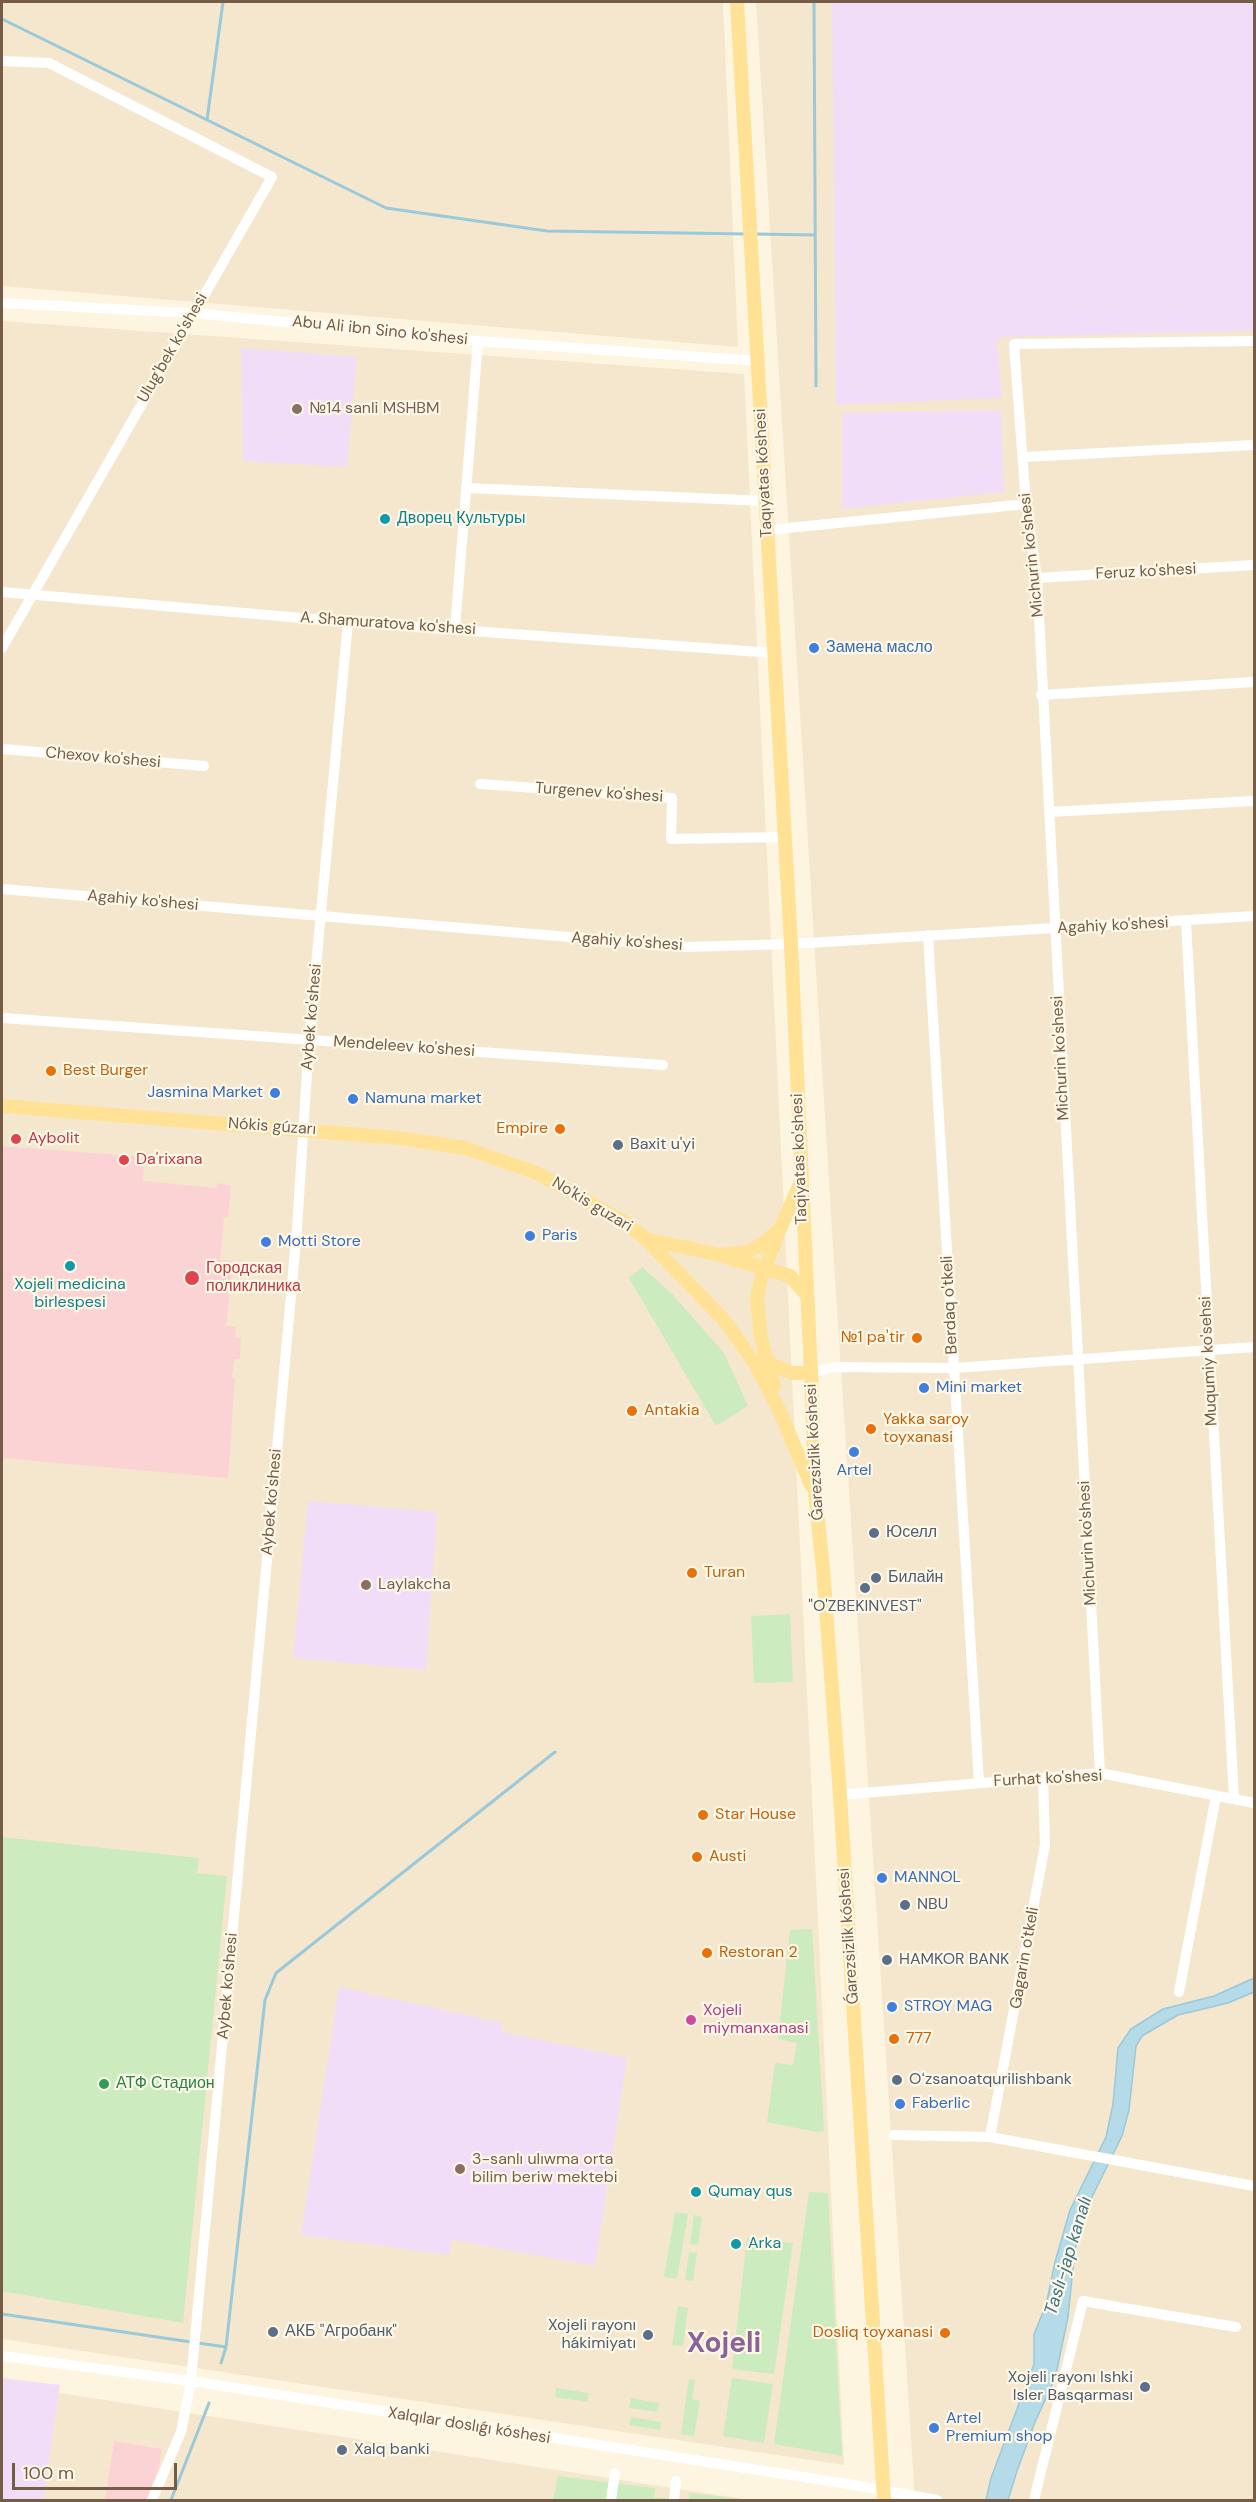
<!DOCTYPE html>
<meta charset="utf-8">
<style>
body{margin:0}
#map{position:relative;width:1256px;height:2502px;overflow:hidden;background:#fdf5e0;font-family:"DM Sans",sans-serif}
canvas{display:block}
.frame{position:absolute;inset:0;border:3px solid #755c47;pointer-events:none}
.scale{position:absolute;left:12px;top:2463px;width:165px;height:27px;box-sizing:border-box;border:3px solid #755c47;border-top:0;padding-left:8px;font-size:18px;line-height:21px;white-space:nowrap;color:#755c47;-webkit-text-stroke:4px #fff8e7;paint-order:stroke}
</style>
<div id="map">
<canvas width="1256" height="2502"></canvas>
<div class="frame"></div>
<div class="scale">100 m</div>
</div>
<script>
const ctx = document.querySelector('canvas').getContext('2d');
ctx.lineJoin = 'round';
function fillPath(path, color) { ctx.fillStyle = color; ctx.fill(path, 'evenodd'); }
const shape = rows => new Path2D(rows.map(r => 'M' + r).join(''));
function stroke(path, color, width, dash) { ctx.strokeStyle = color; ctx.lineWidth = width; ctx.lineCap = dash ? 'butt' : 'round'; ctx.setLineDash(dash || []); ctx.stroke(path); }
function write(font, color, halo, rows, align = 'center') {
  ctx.font = font + ' "DM Sans",sans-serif'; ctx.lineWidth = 4.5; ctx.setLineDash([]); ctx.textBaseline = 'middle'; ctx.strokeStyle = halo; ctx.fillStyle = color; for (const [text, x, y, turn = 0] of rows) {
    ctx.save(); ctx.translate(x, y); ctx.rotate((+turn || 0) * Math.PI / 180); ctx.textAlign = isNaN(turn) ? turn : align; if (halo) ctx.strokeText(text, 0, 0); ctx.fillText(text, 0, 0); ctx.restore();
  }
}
fillPath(shape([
 [2,2,723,2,738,347,2,286],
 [756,2,1254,2,1254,2500,915,2500,834,1263],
 [2,321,744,374,844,2465,2,2339],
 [2,2384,750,2500,2,2500]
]), '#f5e7ce');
fillPath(shape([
 [832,2,1254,2,1254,331,1003,337,997,342,1002,398,836,405],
 [241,348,357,357,347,467,243,461],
 [1001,410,1004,492,842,509,842,413],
 [308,1501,437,1512,426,1670,293,1658],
 [339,1987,502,2023,502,2032,627,2058,595,2266,452,2240,449,2255,301,2235],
 [2,2378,60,2385,43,2500,2,2500]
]), '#f2ddf9');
fillPath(shape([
 [2,1146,144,1157,143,1181,216,1188,218,1183,231,1186,228,1218,224,1218,220,1260,233,1261,226,1326,236,1327,235,1337,241,1338,240,1359,234,1359,232,1377,235,1378,228,1478,2,1458],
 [114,2441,162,2449,159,2467,146,2500,105,2500]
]), '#fbd3d4');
fillPath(shape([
 [642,1267,673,1295,724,1353,748,1406,716,1426,629,1278],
 [790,1614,793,1682,754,1683,751,1616],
 [2,1837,199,1858,197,1873,227,1876,183,2323,2,2291],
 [812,1929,824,2131,816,2132,767,2122,775,2063,793,2065,797,2043,778,2039,790,1930],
 [809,2192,828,2193,842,2456,774,2444],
 [675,2212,688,2214,677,2279,664,2277],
 [694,2215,702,2217,698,2245,690,2244],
 [747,2238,793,2243,774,2374,732,2369],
 [689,2252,697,2253,693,2281,685,2280],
 [678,2306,688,2308,683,2346,672,2345],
 [732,2378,773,2384,764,2443,723,2436],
 [689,2379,695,2380,692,2399,700,2401,694,2436,681,2434],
 [556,2388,589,2393,587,2402,555,2397],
 [631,2398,659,2403,658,2412,629,2408],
 [631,2417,661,2422,660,2430,629,2425],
 [558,2476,655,2488,654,2497,686,2500,553,2500],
 [690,2493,750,2500,689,2500]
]), '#ccebbf');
const water = shape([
 [1254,1978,1254,1992,1228,2003,1178,2015,1142,2036,1136,2046,1129,2110,1122,2136,1091,2199,1075,2249,1068,2317,1055,2379,1035,2422,1017,2471,1008,2500,986,2500,991,2478,1034,2364,1034,2334,1046,2305,1055,2262,1070,2210,1106,2137,1113,2104,1118,2048,1131,2029,1163,2009,1214,1996,1254,1978]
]);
fillPath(water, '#b4dbe7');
stroke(water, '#9ac9d9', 1.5);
stroke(shape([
 [814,2,816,386],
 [2,19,386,208,547,231,748,234],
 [207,120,223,2],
 [754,234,815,235],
 [2,2314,191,2342],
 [198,2343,226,2347],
 [221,2363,226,2347,265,2000,276,1973,555,1752],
 [171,2500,209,2403]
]), '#9ac9d9', 3);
stroke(shape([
 [2,61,49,63,272,177,2,648],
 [2,303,192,313,478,341,758,361],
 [1024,457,1254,445],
 [466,488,766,501],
 [768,530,1026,504],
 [1037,578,1254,565],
 [2,592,348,622,774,653],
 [455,629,478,341],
 [1041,695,1254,682],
 [2,749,204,766],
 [480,784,672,798,671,839,785,837],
 [1049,812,1254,801],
 [2,889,687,947,791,944,1254,916],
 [1186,922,1234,1799],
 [928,935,979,1783],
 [2,1018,663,1065],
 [811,1373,834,1367,954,1368,1254,1347],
 [1100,1773,1037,578,1026,504,1014,344,1254,341],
 [840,1795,1100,1773,1254,1803],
 [1179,1992,1216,1796],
 [894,2135,990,2137,1254,2186],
 [990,2137,1045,1845,1043,1778],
 [2,2356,191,2381,854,2485,937,2500],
 [152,2500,181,2432,191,2381,272,1505,297,1229,309,1041,348,622],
 [611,2500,615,2473],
 [674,2500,676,2481],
 [1034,2500,1083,2301,1236,2327]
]), '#fff', 10);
stroke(shape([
 [737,2,791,944,811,1373,815,1492,823,1569,840,1795,884,2500],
 [2,1106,399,1138,465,1148,537,1173,626,1223,646,1239,724,1320,756,1365,780,1412,811,1485],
 [646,1239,720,1255,748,1252,761,1245,780,1229,800,1184],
 [726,1257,790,1276,806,1294],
 [764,1358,773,1365,792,1373,811,1373],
 [774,1386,761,1338,757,1298,761,1279,779,1231]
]), '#ffe295', 14);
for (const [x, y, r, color] of [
 [297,409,6,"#8d6e63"],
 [385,519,6,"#0f9aa8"],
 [814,648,6,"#3f7fe0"],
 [51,1071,6,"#e8710a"],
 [275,1093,6,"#3f7fe0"],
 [353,1099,6,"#3f7fe0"],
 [560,1129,6,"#e8710a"],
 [16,1139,6,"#e0444e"],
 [618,1145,6,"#5c6f8a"],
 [124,1160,6,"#e0444e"],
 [530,1236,6,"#3f7fe0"],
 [266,1242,6,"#3f7fe0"],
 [70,1266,6,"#0f9aa8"],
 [192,1278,8,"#e0444e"],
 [917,1338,6,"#e8710a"],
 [924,1388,6,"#3f7fe0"],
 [632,1411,6,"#e8710a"],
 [871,1429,6,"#e8710a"],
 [854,1452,6,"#3f7fe0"],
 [874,1533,6,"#5c6f8a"],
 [692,1573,6,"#e8710a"],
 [876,1578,6,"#5c6f8a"],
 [366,1585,6,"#8d6e63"],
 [865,1588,6,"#5c6f8a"],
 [703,1815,6,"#e8710a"],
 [697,1857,6,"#e8710a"],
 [882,1878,6,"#3f7fe0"],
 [905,1905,6,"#5c6f8a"],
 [707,1953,6,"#e8710a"],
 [887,1960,6,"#5c6f8a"],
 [892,2007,6,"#3f7fe0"],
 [691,2020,6,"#d1479c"],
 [894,2039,6,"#e8710a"],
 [897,2080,6,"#5c6f8a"],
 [104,2084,6,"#2e9e5b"],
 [900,2104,6,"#3f7fe0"],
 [460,2169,6,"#8d6e63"],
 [696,2192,6,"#0f9aa8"],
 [736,2244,6,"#0f9aa8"],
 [273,2332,6,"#5c6f8a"],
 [945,2333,6,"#e8710a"],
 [648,2335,6,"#5c6f8a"],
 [1145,2387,6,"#5c6f8a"],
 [934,2428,6,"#3f7fe0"],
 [342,2450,6,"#5c6f8a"]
]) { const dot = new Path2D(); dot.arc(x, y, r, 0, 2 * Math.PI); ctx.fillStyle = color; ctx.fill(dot); stroke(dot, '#fff8e7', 2); }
write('16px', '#755c47', '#fff8e7', [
 ["Abu Ali ibn Sino ko'shesi",380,331,6],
 ["Ulug'bek ko'shesi",173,348,-60],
 ["Taqıyatas kóshesi",764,473,-93],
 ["Michurin ko'shesi",1032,555,-96],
 ["Feruz ko'shesi",1146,572,-3],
 ["A. Shamuratova ko'shesi",388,624,4],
 ["Chexov ko'shesi",103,758,5],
 ["Turgenev ko'shesi",599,793,4],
 ["Agahiy ko'shesi",143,901,5],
 ["Agahiy ko'shesi",1113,926,-3],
 ["Agahiy ko'shesi",627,942,4],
 ["Aybek ko'shesi",312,1017,-85],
 ["Mendeleev ko'shesi",404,1047,4],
 ["Michurin ko'shesi",1061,1058,-93],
 ["Nókis gúzarı",272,1127,4],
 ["Taqiyatas ko'shesi",800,1159,-92],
 ["No'kis guzari",592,1205,31],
 ["Berdaq o'tkeli",950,1305,-93],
 ["Muqumiy ko'sehsi",1209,1361,-93],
 ["Ǵarezsizlik kóshesi",815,1452,-93],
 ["Aybek ko'shesi",272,1502,-85],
 ["Michurin ko'shesi",1088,1543,-93],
 ["Furhat ko'shesi",1048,1779,-3],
 ["Ǵarezsizlik kóshesi",849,1936,-94],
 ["Gagarin o'tkeli",1025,1958,-80],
 ["Aybek ko'shesi",228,1986,-85],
 ["Xalqılar doslıǵı kóshesi",469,2426,9]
]);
write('16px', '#785e54', '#fff8e7', [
 ["№14 sanli MSHBM",309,409],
 ["Laylakcha",378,1585],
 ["3-sanlı ulıwma orta",472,2160],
 ["bilim beriw mektebi",472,2178]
], 'left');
write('16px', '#0d838f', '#fff8e7', [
 ["Дворец Культуры",397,519],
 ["Xojeli medicina",70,1285,"center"],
 ["birlespesi",70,1303,"center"],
 ["Qumay qus",708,2192],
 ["Arka",748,2244]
], 'left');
write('16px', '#366cbe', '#fff8e7', [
 ["Замена масло",826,648],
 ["Jasmina Market",263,1093,"right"],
 ["Namuna market",365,1099],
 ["Paris",542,1236],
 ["Motti Store",278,1242],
 ["Mini market",936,1388],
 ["Artel",854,1471,"center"],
 ["MANNOL",894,1878],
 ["STROY MAG",904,2007],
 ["Faberlic",912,2104],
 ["Artel",946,2419],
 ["Premium shop",946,2437]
], 'left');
write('16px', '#c56008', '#fff8e7', [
 ["Best Burger",63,1071],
 ["Empire",548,1129,"right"],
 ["№1 paʼtir",905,1338,"right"],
 ["Antakia",644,1411],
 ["Yakka saroy",883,1420],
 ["toyxanasi",883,1438],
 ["Turan",704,1573],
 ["Star House",715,1815],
 ["Austi",709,1857],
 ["Restoran 2",719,1953],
 ["777",906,2039],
 ["Dosliq toyxanasi",933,2333,"right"]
], 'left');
write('16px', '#be3a42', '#fff8e7', [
 ["Aybolit",28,1139],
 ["Da'rixana",136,1160],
 ["Городская",206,1269],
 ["поликлиника",206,1287]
], 'left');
write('16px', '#4e5e75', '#fff8e7', [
 ["Baxit u'yi",630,1145],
 ["Юселл",886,1533],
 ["Билайн",888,1578],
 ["\"O'ZBEKINVEST\"",865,1607,"center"],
 ["NBU",917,1905],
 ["HAMKOR BANK",899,1960],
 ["Oʻzsanoatqurilishbank",909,2080],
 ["Xojeli rayonı",636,2326,"right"],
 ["hákimiyatı",636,2344,"right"],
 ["АКБ \"Агробанк\"",285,2332],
 ["Xojeli rayonı Ishki",1133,2378,"right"],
 ["Isler Basqarması",1133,2396,"right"],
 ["Xalq banki",354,2450]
], 'left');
write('16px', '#b23c85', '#fff8e7', [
 ["Xojeli",703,2011],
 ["miymanxanasi",703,2029]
], 'left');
write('16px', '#27864d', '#fff8e7', [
 ["АТФ Стадион",116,2084]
], 'left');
write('italic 18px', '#3f768a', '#fff8e7', [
 ["Taslı-jap kanalı",1069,2256,-73]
]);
write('bold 28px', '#8c6299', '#fff8e7', [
 ["Xojeli",724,2345]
]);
</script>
